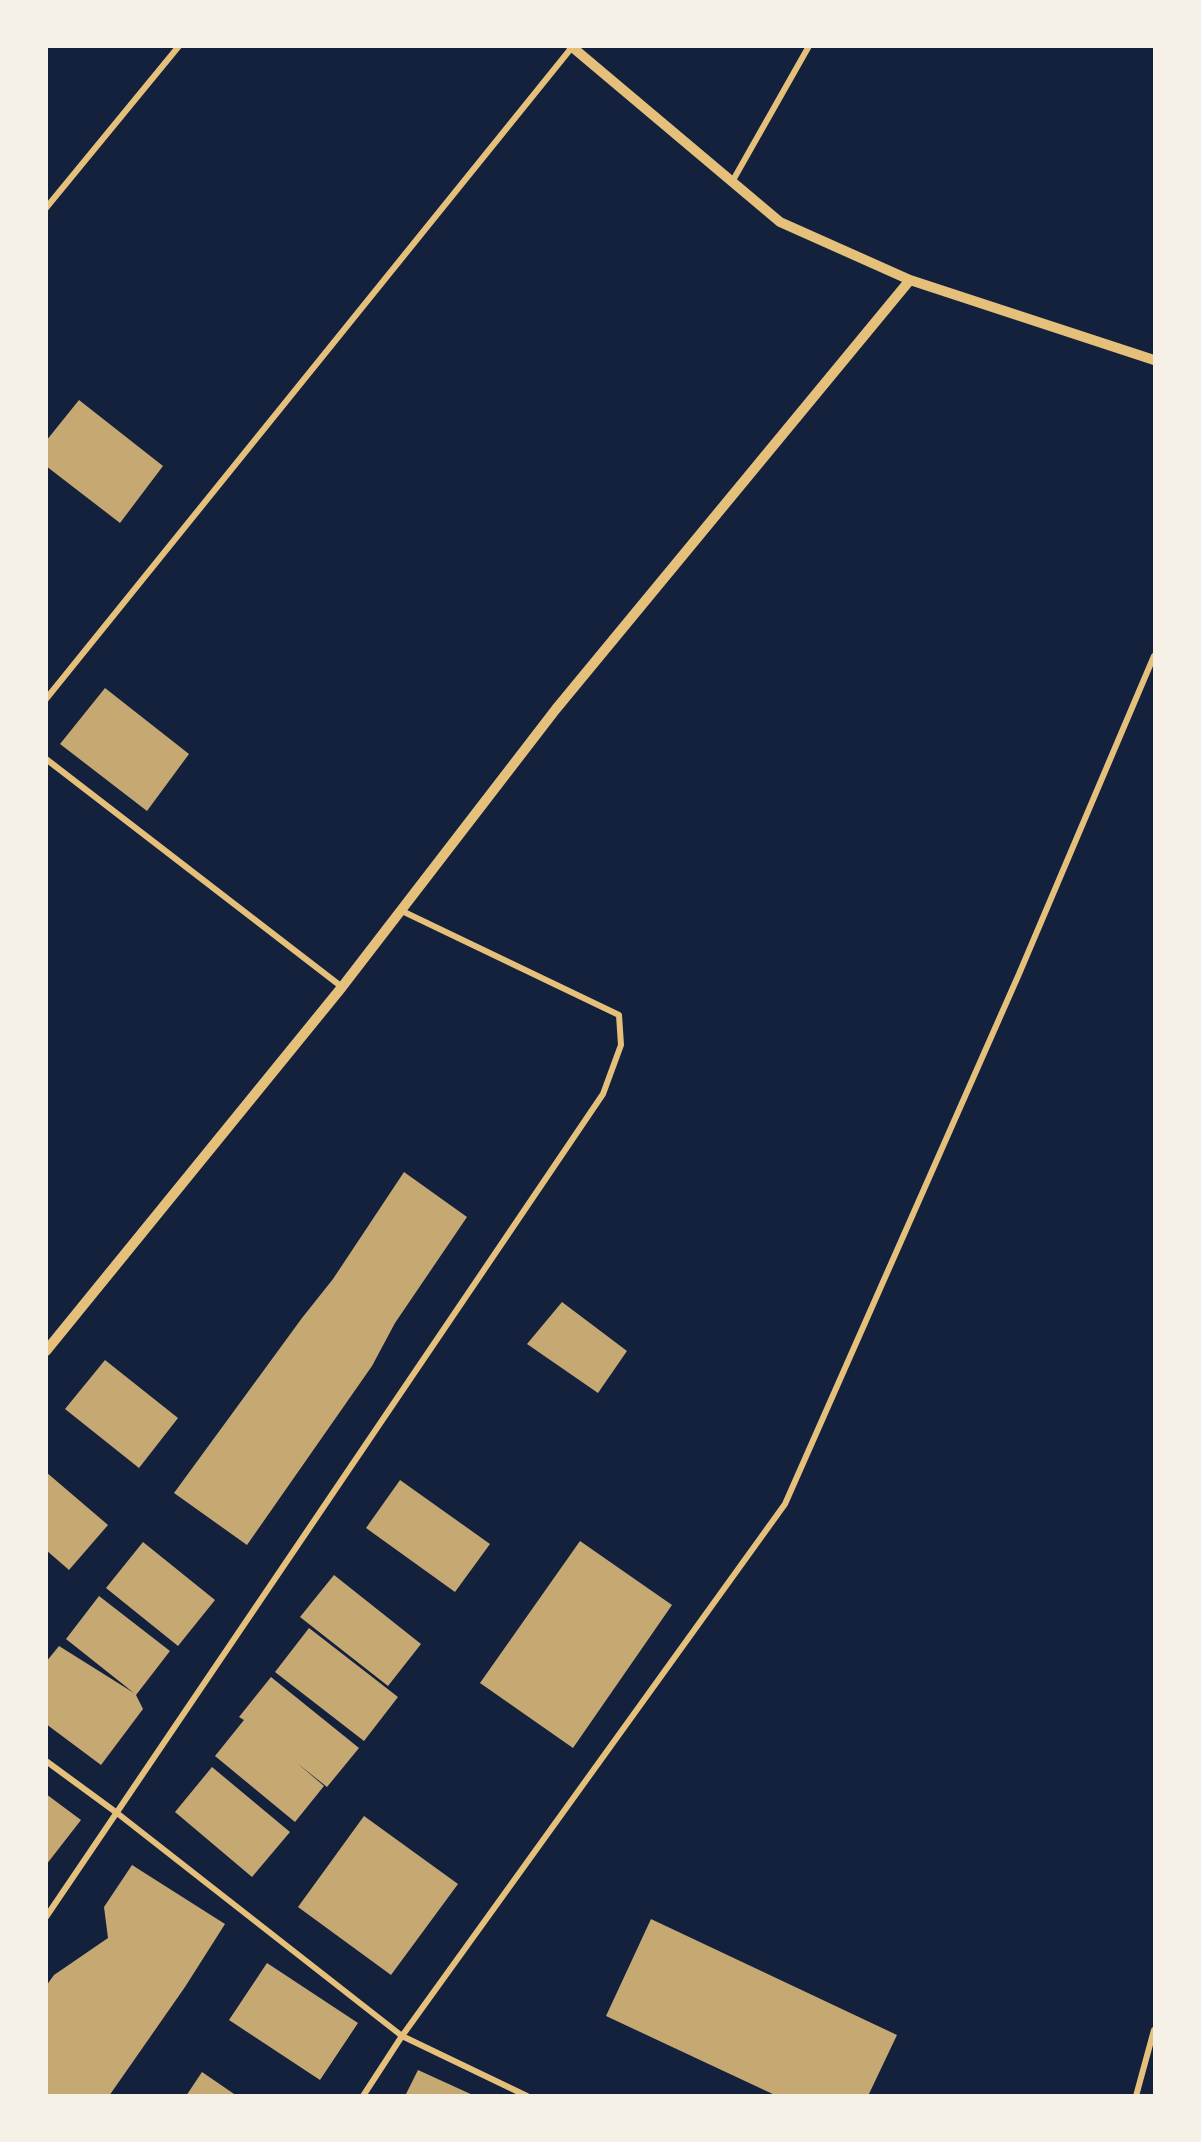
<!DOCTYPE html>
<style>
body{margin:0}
#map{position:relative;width:1201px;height:2142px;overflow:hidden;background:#14213d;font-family:Figtree,sans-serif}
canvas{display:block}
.frame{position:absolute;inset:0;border:48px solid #f6f1e7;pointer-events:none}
</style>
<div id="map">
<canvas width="1201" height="2142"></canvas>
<div class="frame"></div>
</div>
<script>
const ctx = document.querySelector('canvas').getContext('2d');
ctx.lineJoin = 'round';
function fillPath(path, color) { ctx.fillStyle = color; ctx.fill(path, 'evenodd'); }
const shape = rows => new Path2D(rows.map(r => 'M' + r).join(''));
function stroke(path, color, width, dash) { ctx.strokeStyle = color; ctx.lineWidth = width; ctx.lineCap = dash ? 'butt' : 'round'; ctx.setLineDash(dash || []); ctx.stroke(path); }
fillPath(shape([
 [79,400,163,466,120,523,46,466,46,441],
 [105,688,189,754,147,811,60,744],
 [404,1172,467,1217,395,1323,372,1366,247,1545,174,1493,302,1318,333,1279],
 [562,1302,627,1351,598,1393,527,1344],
 [105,1360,178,1418,139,1468,65,1409],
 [46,1472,108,1525,69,1570,46,1550],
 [400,1480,490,1544,455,1592,366,1528],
 [580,1541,672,1605,573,1748,480,1683],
 [143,1542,215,1600,178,1646,106,1588],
 [334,1575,421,1644,388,1686,300,1617],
 [99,1596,170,1651,136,1695,143,1709,101,1765,46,1724,46,1662,59,1646,134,1693,66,1639],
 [309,1628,398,1697,364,1741,275,1672],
 [271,1677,359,1748,327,1787,297,1763,324,1786,295,1822,215,1756,244,1720,239,1717],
 [212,1767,290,1832,252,1877,175,1812],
 [46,1794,81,1820,46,1865],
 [364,1816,458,1884,391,1975,298,1907],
 [132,1865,225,1924,185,1987,109,2096,46,2096,46,1986,54,1975,108,1938,104,1907],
 [651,1919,897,2035,868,2096,777,2096,606,2016],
 [267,1963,358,2023,320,2080,229,2020],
 [418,2070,475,2096,405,2096],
 [202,2072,237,2096,186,2096]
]), '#c6a872');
stroke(shape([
 [732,182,809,46],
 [46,208,179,46],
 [46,699,573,46],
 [46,759,342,987],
 [46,1761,117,1813,402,2036,527,2096],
 [46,1917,603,1094,621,1045,619,1015,402,911],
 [363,2096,402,2036,785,1504,1019,974,1154,656],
 [1136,2096,1154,2030]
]), '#e5c07b', 6);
stroke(shape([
 [571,46,780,222,910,280,1154,360],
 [46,1351,342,987,556,709,910,280]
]), '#e5c07b', 10);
</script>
